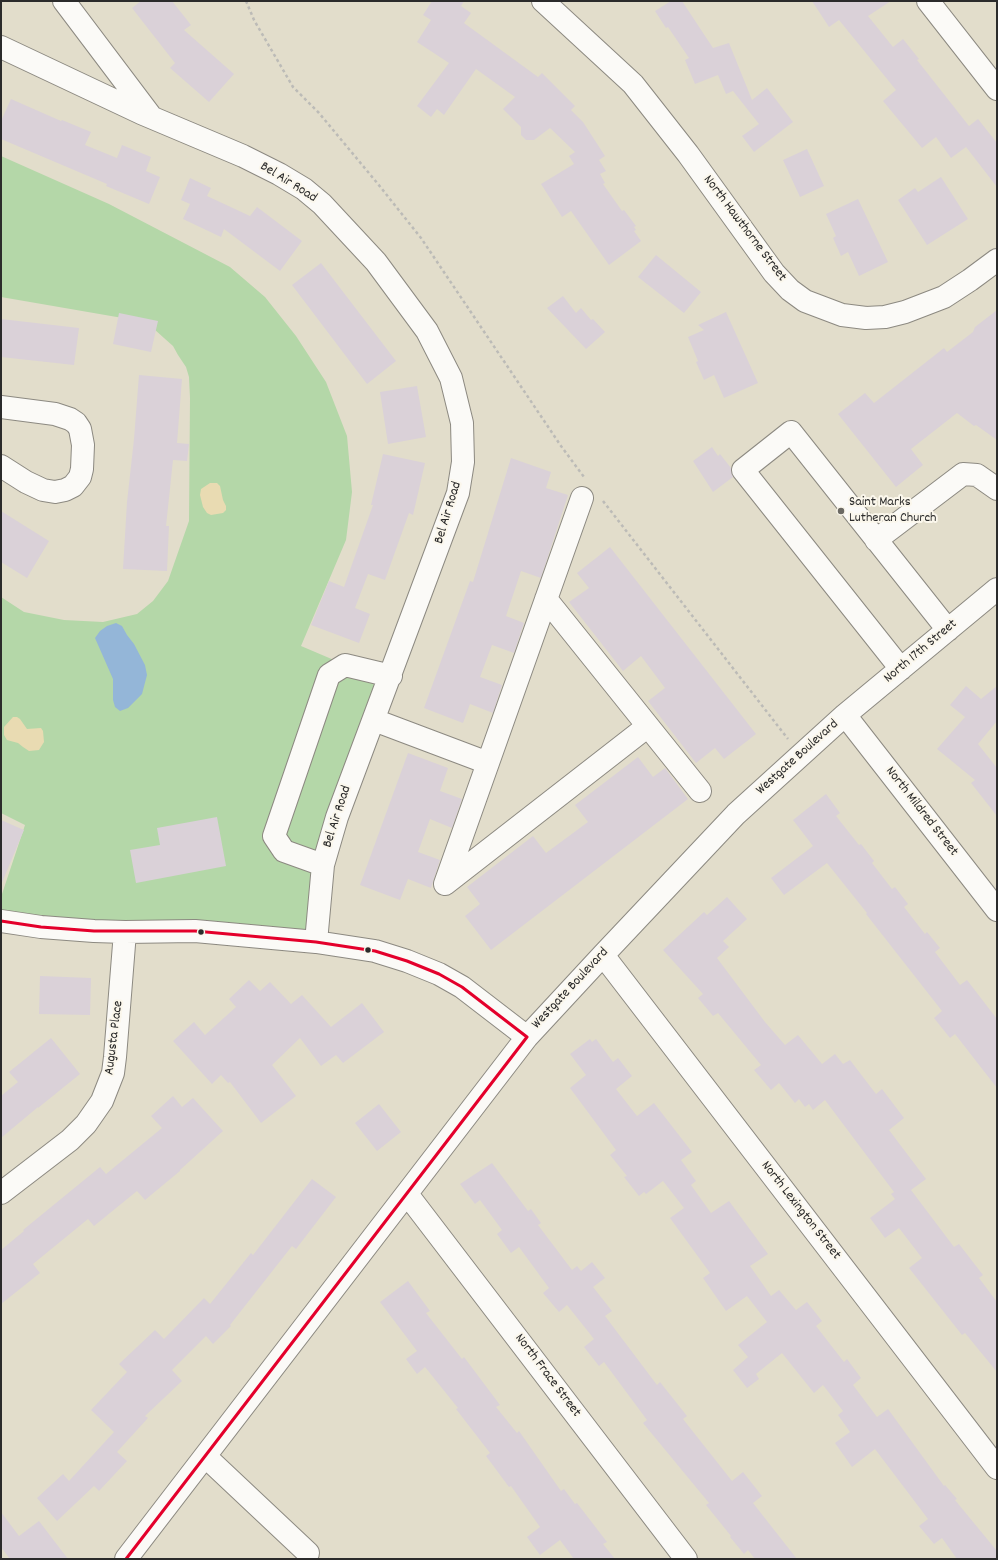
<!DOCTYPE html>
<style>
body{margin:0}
#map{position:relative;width:998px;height:1560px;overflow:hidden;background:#e2ddcb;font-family:Dekko,sans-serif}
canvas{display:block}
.frame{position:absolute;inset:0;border:2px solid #2b2b2b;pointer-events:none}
</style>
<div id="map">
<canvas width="998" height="1560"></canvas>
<div class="frame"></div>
</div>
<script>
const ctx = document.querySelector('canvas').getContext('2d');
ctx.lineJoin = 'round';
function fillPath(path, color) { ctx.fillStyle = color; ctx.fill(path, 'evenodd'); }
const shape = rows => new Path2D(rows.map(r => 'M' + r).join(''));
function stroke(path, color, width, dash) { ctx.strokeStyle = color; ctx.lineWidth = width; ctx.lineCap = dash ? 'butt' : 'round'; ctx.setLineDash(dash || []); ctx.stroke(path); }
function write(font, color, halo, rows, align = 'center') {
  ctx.font = font + ' Dekko,sans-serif'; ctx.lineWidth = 4; ctx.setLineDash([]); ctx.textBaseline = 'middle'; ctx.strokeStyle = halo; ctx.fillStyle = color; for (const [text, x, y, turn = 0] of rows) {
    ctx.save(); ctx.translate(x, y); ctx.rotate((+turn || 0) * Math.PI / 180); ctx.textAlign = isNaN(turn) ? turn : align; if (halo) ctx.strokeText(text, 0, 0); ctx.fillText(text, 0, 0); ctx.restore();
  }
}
fillPath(shape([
 [1,156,109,204,230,267,265,297,296,336,326,382,347,436,352,492,346,540,301,646,388,683,337,817,316,942,1,921,1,897,25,825,1,813,1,597,24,612,64,620,103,622,137,614,153,601,168,581,189,521,190,398,189,377,186,367,178,355,173,346,164,338,154,329,140,321,1,297]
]), '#b4d7a8');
fillPath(shape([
 [210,483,217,483,220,486,223,500,226,506,226,510,223,513,211,515,207,513,203,507,200,495,201,489],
 [13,717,17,717,20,719,27,729,41,728,43,731,44,742,39,750,29,751,23,747,18,743,7,740,4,735,4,727]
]), '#e9dbb2');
fillPath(shape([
 [116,623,122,626,127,635,134,644,145,665,147,675,142,694,128,708,120,711,115,707,113,700,113,679,95,638,100,631,107,626]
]), '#94b6d8');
fillPath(shape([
 [141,1,172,1,191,25,184,30,234,74,209,102,170,68,175,63,132,8],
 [432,1,464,1,461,6,471,13,464,23,538,77,542,73,575,106,571,110,583,122,605,156,599,160,606,171,600,174,605,183,603,184,622,211,624,210,636,226,634,227,636,230,634,231,641,241,609,265,571,211,562,217,541,184,574,164,569,156,575,152,550,128,534,140,526,140,521,135,521,127,503,109,515,97,476,69,444,115,437,109,431,117,417,106,449,63,417,42,431,20,423,15],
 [671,1,682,1,713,48,729,43,752,100,767,88,793,122,754,152,742,136,759,124,733,91,726,94,718,75,695,84,685,60,689,58,668,27,666,28,655,11],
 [812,1,891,1,868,16,893,47,903,39,919,59,917,60,969,126,978,119,997,143,997,187,966,147,951,158,936,137,922,148,883,101,896,90,839,20,829,27],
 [11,99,61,121,62,120,91,132,85,145,117,158,122,145,151,157,146,171,160,177,149,204,106,186,107,184,1,139,1,121],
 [807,149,824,186,800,197,783,160],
 [941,177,968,219,927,245,898,200,915,188,918,192],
 [190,178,211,188,207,196,250,216,257,207,302,241,280,271,224,229,221,237,183,219,190,204,181,200],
 [858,199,888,262,859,276,848,252,841,256,833,238,836,236,826,214],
 [656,255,701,292,684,313,638,277],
 [321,263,396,361,367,384,292,285],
 [563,296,576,313,581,308,591,320,593,319,605,332,586,349,547,308],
 [997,310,997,440,976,425,974,426,957,413,911,449,923,465,896,487,838,414,865,393,874,403,944,348,947,352,973,332,975,327],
 [726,312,758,383,724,398,714,375,704,380,696,362,698,361,688,337,704,330,698,325],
 [119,313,158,321,151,352,113,344],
 [1,319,79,328,74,365,1,357],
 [139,375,182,379,177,443,189,444,187,461,173,460,166,526,169,526,167,571,123,569,127,502,134,439],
 [417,386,426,437,388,444,380,392],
 [712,447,718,456,720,454,731,468,733,477,713,492,693,461],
 [383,454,425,463,413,515,409,513,385,580,368,574,355,608,370,614,359,643,311,625,329,581,344,587,373,505,371,505],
 [511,458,551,472,546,488,568,495,541,578,521,571,506,616,524,623,514,653,492,645,480,677,502,685,493,713,470,704,463,723,424,708,470,581,473,582],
 [1,511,49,541,27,578,1,562],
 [610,547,756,734,724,759,715,748,696,763,648,701,665,688,641,656,623,671,569,602,589,588,577,573],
 [966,686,981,699,997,686,997,721,978,744,997,768,997,816,971,783,975,780,937,749,965,717,950,705],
 [408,753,448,768,440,791,462,799,452,828,430,819,418,852,440,860,431,888,408,879,400,900,360,885],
 [638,757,653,777,665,768,688,799,491,950,465,916,480,904,467,887,533,836,546,853,588,822,575,805],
 [826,794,840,813,836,816,859,845,861,844,874,861,872,863,892,889,895,887,908,904,904,907,925,934,927,932,940,948,935,952,960,985,967,980,997,1019,997,1088,955,1034,950,1038,934,1018,942,1011,866,914,867,913,827,863,784,895,771,878,813,846,793,820],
 [217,817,226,866,136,883,130,850,160,845,157,828],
 [1,820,24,830,1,885],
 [727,897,747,919,723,941,729,947,717,958,765,1022,785,1045,798,1035,822,1064,835,1054,843,1064,850,1060,876,1094,882,1089,904,1118,889,1130,926,1179,911,1190,954,1247,959,1244,983,1275,979,1278,997,1302,997,1372,965,1333,962,1335,909,1268,922,1258,899,1228,885,1238,870,1218,895,1199,891,1194,894,1192,825,1100,813,1110,809,1104,805,1107,799,1099,795,1103,779,1083,771,1090,754,1070,761,1065,718,1013,713,1016,698,998,703,994,663,950,704,912,707,915],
 [40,976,91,978,90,1015,39,1014],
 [249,980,260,991,270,982,291,1004,302,995,331,1027,362,1003,384,1032,343,1063,336,1055,321,1066,300,1038,272,1065,296,1096,261,1123,230,1082,228,1083,221,1075,212,1084,173,1041,194,1022,205,1035,236,1007,229,999],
 [51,1038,80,1074,38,1108,38,1107,1,1138,1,1096,18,1082,9,1072],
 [590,1039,592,1042,596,1039,613,1062,618,1058,632,1076,616,1089,637,1116,654,1103,692,1152,681,1160,696,1181,691,1185,711,1213,729,1201,768,1254,750,1266,771,1296,779,1290,796,1310,807,1302,822,1321,816,1326,844,1362,847,1359,861,1378,853,1385,877,1417,888,1409,944,1486,945,1485,957,1499,955,1500,997,1551,997,1559,957,1559,942,1538,934,1544,919,1526,928,1519,875,1449,852,1467,835,1443,850,1432,838,1415,843,1411,823,1385,814,1393,782,1353,756,1374,759,1379,747,1388,733,1370,748,1357,738,1345,767,1322,747,1296,726,1311,703,1278,710,1273,670,1218,684,1208,663,1181,646,1194,644,1192,639,1196,624,1177,627,1176,610,1155,616,1150,570,1088,586,1075,570,1054],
 [173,1096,182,1107,193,1098,223,1131,180,1170,180,1171,145,1200,137,1191,94,1226,88,1219,33,1264,40,1273,1,1304,1,1250,24,1231,23,1230,100,1167,106,1174,162,1128,151,1116],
 [379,1104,401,1132,377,1151,355,1123],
 [492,1163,528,1211,531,1209,541,1223,538,1225,572,1270,577,1266,581,1271,592,1262,605,1278,593,1287,612,1311,605,1316,657,1385,660,1382,687,1416,683,1419,732,1481,743,1472,762,1496,753,1503,797,1559,755,1559,748,1550,744,1554,730,1537,731,1536,706,1505,709,1503,643,1423,647,1420,604,1362,599,1366,584,1347,594,1339,567,1305,559,1312,543,1293,549,1288,519,1247,511,1253,497,1234,502,1230,480,1200,475,1204,460,1184],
 [312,1179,336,1197,296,1249,292,1246,230,1325,231,1326,213,1344,206,1336,172,1370,182,1381,145,1416,148,1418,117,1452,127,1461,99,1491,94,1486,57,1521,37,1498,63,1474,69,1481,114,1432,91,1410,127,1372,119,1364,155,1330,164,1339,204,1298,210,1304,251,1253,253,1255],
 [408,1281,430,1311,426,1313,462,1359,464,1357,500,1405,496,1407,517,1433,519,1431,561,1491,564,1489,575,1504,577,1503,607,1542,603,1544,615,1559,574,1559,560,1540,540,1555,527,1537,540,1527,511,1486,509,1487,486,1456,490,1453,456,1409,458,1408,425,1367,417,1374,406,1359,417,1351,380,1302],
 [1,1512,19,1536,39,1521,68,1559,10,1559,1,1547]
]), '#dad1d8');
const minor = shape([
 [64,1,150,115],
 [543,1,633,84,688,154,774,273,790,290,805,301,842,315,866,318,885,317,905,312,944,297,970,280,997,260],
 [928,1,997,89],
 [1,47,141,113,243,156,279,174,304,189,322,204,376,262,427,331,451,378,462,423,463,462,458,493,337,817,323,865,316,942],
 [1,407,55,414,70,419,76,423,80,429,83,445,82,469,80,477,73,486,65,490,55,492,43,490,26,482,1,466],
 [876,540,963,474,977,475,997,489],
 [546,599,700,791],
 [901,669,743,470,791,432,948,630],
 [845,715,997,910],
 [374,720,488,763],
 [323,865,284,851,274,836,329,675,345,665,391,676],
 [445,884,582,498],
 [445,884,648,726],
 [1,921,41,927,94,931,125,932,195,931,316,942,375,951,407,961,439,974,462,987,527,1037],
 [603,955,997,1468],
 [1,1193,70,1140,86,1124,102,1101,113,1073,115,1057,125,932],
 [407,1194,686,1559],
 [206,1457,308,1553],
 [126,1559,527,1037,603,955,736,814,845,715,997,589]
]);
stroke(minor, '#8c8981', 24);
stroke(shape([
 [246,1,254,20,293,87,319,113,378,184,421,238,561,446,584,477],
 [603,501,788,739]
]), '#bcbbb7', 2.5, [3, 3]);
stroke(minor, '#fbfaf7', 22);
stroke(shape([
 [1,921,41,927,94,931,195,931,316,942,375,951,407,961,439,974,462,987,527,1037],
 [126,1559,527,1037]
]), '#e4002b', 3);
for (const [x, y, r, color] of [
 [841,511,4,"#6b6963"],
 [201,932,3.5,"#2b2b2b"],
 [368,950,3.5,"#2b2b2b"]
]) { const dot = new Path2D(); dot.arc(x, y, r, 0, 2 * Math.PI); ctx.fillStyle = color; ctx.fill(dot); stroke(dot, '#fbf7ec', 1.5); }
write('14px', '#2b2b2b', '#fbf7ec', [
 ["Bel Air Road",288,183,32],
 ["North Hawthorne Street",744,229,53],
 ["Bel Air Road",449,513,-73],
 ["North 17th Street",921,652,-40],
 ["Westgate Boulevard",798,758,-42],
 ["North Mildred Street",921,812,52],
 ["Bel Air Road",338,817,-72],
 ["Westgate Boulevard",571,989,-47],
 ["Augusta Place",115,1038,-83],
 ["North Lexington Street",800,1211,52],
 ["North Frace Street",547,1376,53]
]);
write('14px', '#2b2b2b', '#fbf7ec', [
 ["Saint Marks",849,503],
 ["Lutheran Church",849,519]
], 'left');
</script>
